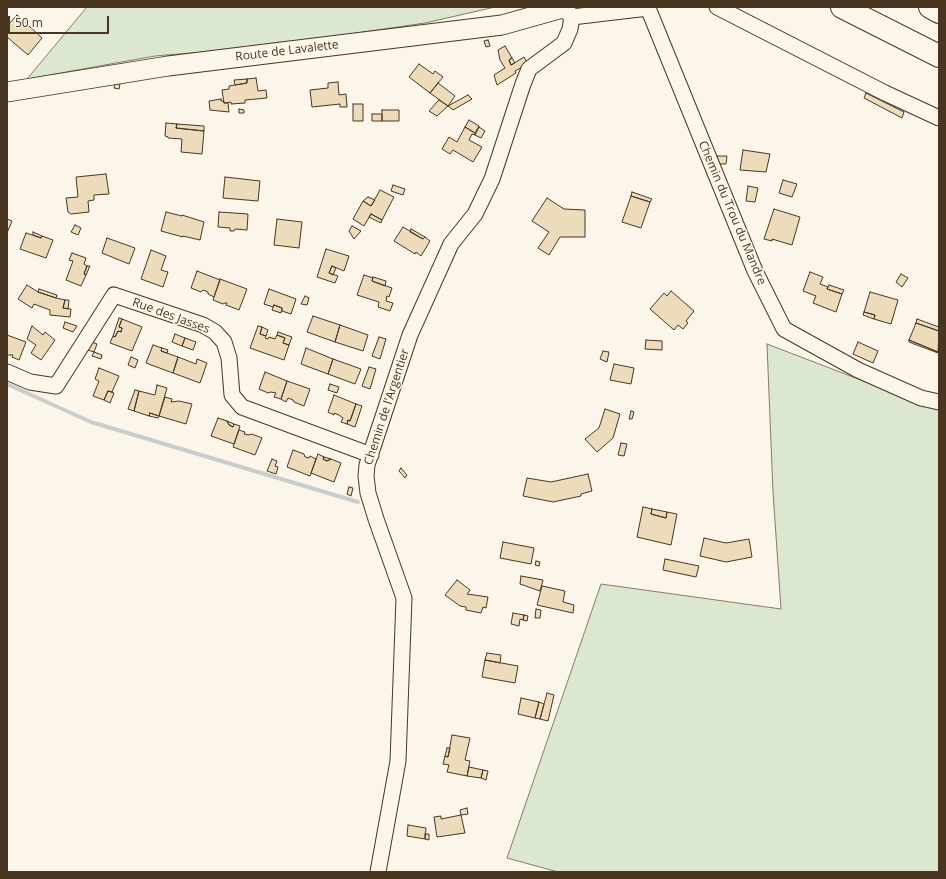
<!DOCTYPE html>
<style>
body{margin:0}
#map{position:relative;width:946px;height:879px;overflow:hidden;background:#fbf6e9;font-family:"Open Sans",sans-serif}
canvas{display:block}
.frame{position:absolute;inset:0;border:8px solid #4a3520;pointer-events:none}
.scale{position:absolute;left:8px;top:16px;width:101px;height:18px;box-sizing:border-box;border:2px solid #4a3520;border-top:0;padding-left:5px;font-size:12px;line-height:14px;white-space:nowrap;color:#4a3520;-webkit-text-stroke:3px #fbf6e9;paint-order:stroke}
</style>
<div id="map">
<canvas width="946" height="879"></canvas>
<div class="frame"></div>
<div class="scale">50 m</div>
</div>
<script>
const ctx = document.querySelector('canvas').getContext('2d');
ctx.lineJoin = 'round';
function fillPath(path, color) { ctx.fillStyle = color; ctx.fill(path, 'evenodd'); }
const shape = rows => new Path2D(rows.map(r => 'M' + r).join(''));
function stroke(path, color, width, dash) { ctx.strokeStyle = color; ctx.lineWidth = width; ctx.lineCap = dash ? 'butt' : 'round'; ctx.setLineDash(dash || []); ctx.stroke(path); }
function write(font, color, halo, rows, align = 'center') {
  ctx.font = font + ' "Open Sans",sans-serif'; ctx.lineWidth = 3; ctx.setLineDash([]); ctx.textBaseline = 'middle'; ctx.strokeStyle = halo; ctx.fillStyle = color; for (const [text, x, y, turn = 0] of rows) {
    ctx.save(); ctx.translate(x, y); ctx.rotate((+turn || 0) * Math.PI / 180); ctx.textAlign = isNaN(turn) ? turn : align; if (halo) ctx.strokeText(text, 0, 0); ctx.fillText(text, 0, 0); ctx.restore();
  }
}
const green = shape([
 [87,7,495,7,425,23,255,48,155,56,27,79,87,7],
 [767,344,939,410,939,872,558,872,507,858,601,584,781,609,773,492,767,344]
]);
fillPath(green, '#dce7d0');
stroke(green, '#887966', 1);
stroke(shape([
 [7,384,91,422,358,502]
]), '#c9cecd', 4);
const building = shape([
 [17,15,42,38,28,55,7,37,7,26,17,15],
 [488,40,490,46,486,47,484,41,488,40],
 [505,46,512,58,509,60,511,65,524,57,528,64,515,71,516,73,497,85,494,75,505,68,500,60,498,50,505,46],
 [512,58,515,63,511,65,509,60,512,58],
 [419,64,433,74,435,71,443,77,430,93,409,77,419,64],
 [256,78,258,91,266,90,267,98,245,100,245,103,231,104,231,102,224,103,222,90,229,89,229,86,247,83,247,79,256,78],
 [247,79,247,83,235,85,234,80,247,79],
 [338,82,339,95,346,94,347,107,340,107,340,104,312,107,310,90,328,88,328,83,338,82],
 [438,83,455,96,448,106,430,93,438,83],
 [115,84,120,84,119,89,114,88,115,84],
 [866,93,904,112,902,118,864,98,866,93],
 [468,95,472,99,453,110,448,106,468,95],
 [221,99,221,101,223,101,224,103,228,103,229,112,210,110,209,101,221,99],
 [439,100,448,106,437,116,429,111,439,100],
 [353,104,363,104,363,121,353,121,353,104],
 [239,109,244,110,244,113,239,113,239,109],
 [382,110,399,110,399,121,382,121,382,110],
 [372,114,382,114,382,121,372,121,372,114],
 [469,120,479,126,475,133,465,127,469,120],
 [166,123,177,124,176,128,204,131,202,154,181,152,182,139,168,138,168,137,165,136,166,123],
 [177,124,204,126,204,131,176,128,177,124],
 [465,127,475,133,475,135,472,134,469,140,482,147,473,162,453,150,450,154,442,149,449,137,457,142,465,127],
 [479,127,485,131,481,138,475,135,479,127],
 [743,150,770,154,766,172,740,170,743,150],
 [717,156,727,156,726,164,717,164,717,156],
 [106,174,109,194,94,195,94,200,88,201,89,212,71,214,68,212,66,198,78,197,76,177,106,174],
 [225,177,260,181,258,201,223,198,225,177],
 [783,180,797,184,792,197,779,193,783,180],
 [393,185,405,189,403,195,391,191,393,185],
 [748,186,758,188,755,202,746,201,748,186],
 [380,190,394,197,382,220,371,214,364,226,353,219,363,201,371,206,380,190],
 [632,192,652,199,650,202,631,196,632,192],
 [631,196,650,202,641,228,622,222,631,196],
 [368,197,375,200,371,206,363,201,368,197],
 [547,198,564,209,585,210,585,237,560,237,549,255,538,248,549,232,532,221,547,198],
 [774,209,800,217,792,245,772,239,772,241,764,239,774,209],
 [166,212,182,216,182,215,204,222,200,240,183,236,183,237,161,231,166,212],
 [219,212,248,214,247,230,235,229,234,231,230,231,230,228,218,227,219,212],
 [371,214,382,220,381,223,369,217,371,214],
 [7,219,12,221,7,233,7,219],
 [277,219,302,222,299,248,274,245,277,219],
 [75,225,81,228,78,235,71,232,75,225],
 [352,226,361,231,354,239,349,231,352,226],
 [403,227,423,239,425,237,430,241,421,256,416,252,415,254,394,241,403,227],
 [411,229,425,237,423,239,410,232,411,229],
 [33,232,42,236,41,238,33,235,33,232],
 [26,233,41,238,42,236,53,240,46,258,20,249,26,233],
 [107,238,135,248,129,264,102,253,107,238],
 [326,249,349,256,344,271,332,266,329,273,338,276,335,283,317,277,326,249],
 [151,250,166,256,161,270,168,272,163,287,141,279,151,250],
 [72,253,86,258,84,264,87,266,84,274,86,275,81,286,66,280,73,261,69,260,72,253],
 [87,266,90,266,86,275,84,274,87,266],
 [332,266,336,268,333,275,329,273,332,266],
 [197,271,220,280,214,297,208,294,208,292,203,290,201,292,191,288,197,271],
 [810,272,823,277,820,284,828,287,827,289,842,294,836,312,813,303,816,296,803,291,810,272],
 [901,274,908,278,902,287,896,282,901,274],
 [364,275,373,278,372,281,392,288,389,297,387,296,386,298,387,298,386,301,393,303,390,311,378,307,379,302,357,295,364,275],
 [373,277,386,281,385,286,372,281,373,277],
 [220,279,247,289,239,310,226,305,227,303,225,303,223,304,213,300,220,279],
 [27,285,38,292,56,298,65,300,63,308,71,309,70,317,50,315,50,310,34,304,32,308,18,299,27,285],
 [829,285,844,290,842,294,827,289,829,285],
 [39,289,57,295,56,298,38,292,39,289],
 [269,289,296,299,291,314,282,311,282,308,274,305,273,307,264,304,269,289],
 [671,291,694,311,686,321,688,323,683,329,678,325,674,330,650,309,664,293,667,296,671,291],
 [870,292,898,300,891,324,874,319,875,315,864,312,870,292],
 [305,296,309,298,307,305,301,304,305,296],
 [65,300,69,300,68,309,63,308,65,300],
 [274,305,282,308,281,313,272,310,274,305],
 [864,312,875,315,874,319,863,315,864,312],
 [313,316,340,325,335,342,307,332,313,316],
 [119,318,122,319,119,327,122,328,121,332,118,331,115,337,113,336,119,318],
 [122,319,142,327,132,351,110,343,113,336,115,337,118,331,121,332,122,328,119,327,122,319],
 [917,319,939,327,939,331,916,323,917,319],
 [65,322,77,326,73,332,63,328,65,322],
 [916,323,939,331,938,352,909,340,916,323],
 [340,325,368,335,363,351,335,342,340,325],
 [32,326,43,335,45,332,55,340,41,360,31,353,36,345,27,339,32,326],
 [258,326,262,327,260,334,266,336,265,338,268,339,269,337,275,339,277,335,285,338,283,343,289,345,284,360,250,348,258,326],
 [262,327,268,330,266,336,260,334,262,327],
 [278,332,292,337,289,345,283,343,285,338,277,335,278,332],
 [175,334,185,338,182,346,172,342,175,334],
 [7,335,26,342,19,360,12,357,13,355,7,355,7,335],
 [379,337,386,339,380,359,372,356,379,337],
 [185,338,196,342,193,350,182,346,185,338],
 [646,340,662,341,662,350,645,349,646,340],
 [909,340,938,352,938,353,909,342,909,340],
 [89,341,97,344,94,352,85,349,89,341],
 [858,342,878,351,873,363,853,354,858,342],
 [153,345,162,348,161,351,178,357,173,373,146,363,153,345],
 [162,348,168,350,167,353,161,351,162,348],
 [306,348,333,359,328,374,301,364,306,348],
 [603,351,609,352,607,362,600,359,603,351],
 [94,352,102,355,101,359,92,356,94,352],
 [131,357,138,360,135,368,128,365,131,357],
 [178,357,196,364,197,359,207,363,200,383,173,373,178,357],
 [333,359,361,369,355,384,328,374,333,359],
 [614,364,634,368,631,384,610,380,614,364],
 [369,367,376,369,370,389,362,386,369,367],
 [99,368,119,376,112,392,108,391,104,400,93,396,99,381,95,379,99,368],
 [265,372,287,381,281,399,274,397,276,393,271,392,268,393,259,389,265,372],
 [287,381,310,389,304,406,294,402,293,400,288,398,286,402,281,399,287,381],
 [330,384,339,387,337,393,328,390,330,384],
 [157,385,167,388,159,416,150,413,149,416,134,411,139,391,155,395,157,385],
 [135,390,139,391,134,411,128,409,135,390],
 [108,391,114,393,110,403,104,400,108,391],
 [334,395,356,404,350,421,348,420,347,424,341,422,343,418,339,415,334,413,334,415,328,412,334,395],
 [165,397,172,399,171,402,179,401,192,404,186,424,159,416,165,397],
 [356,404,362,406,355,427,347,424,348,420,350,421,356,404],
 [605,409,620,414,613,438,597,452,585,439,599,428,605,409],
 [631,411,634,412,632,419,629,419,631,411],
 [150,413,159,416,158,418,149,416,150,413],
 [218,418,227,421,229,425,233,427,234,424,240,426,234,444,211,436,218,418],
 [227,421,234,424,233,427,229,425,227,421],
 [239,430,245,432,244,434,249,435,252,434,262,438,255,455,233,447,239,430],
 [621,443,627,444,624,456,618,455,621,443],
 [293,450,304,454,305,457,309,458,310,456,316,459,310,476,287,467,293,450],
 [318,454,324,457,323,459,327,461,331,459,341,463,334,482,311,473,318,454],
 [324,457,331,459,327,461,323,459,324,457],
 [272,459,277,461,275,466,278,467,276,474,267,471,272,459],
 [401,468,407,475,405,478,399,471,401,468],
 [588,474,592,491,581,494,581,496,553,502,523,496,527,478,551,482,588,474],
 [349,487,353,488,351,496,347,494,349,487],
 [643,507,652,509,651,514,666,518,667,512,677,514,671,545,637,537,643,507],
 [652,509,667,512,666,518,651,514,652,509],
 [704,538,726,543,749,539,752,557,726,562,700,556,704,538],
 [503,542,534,548,531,564,500,558,503,542],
 [665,559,699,566,696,577,663,570,665,559],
 [536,561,540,562,539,566,535,565,536,561],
 [521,576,543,580,540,591,520,584,521,576],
 [457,580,470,590,467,594,488,597,486,608,483,607,481,613,466,610,466,607,460,606,445,595,457,580],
 [542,586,565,591,563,602,574,605,573,613,537,605,542,586],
 [536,609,541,610,540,618,535,618,536,609],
 [513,613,524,615,523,620,520,619,519,626,511,624,513,613],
 [524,615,528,616,527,621,523,620,524,615],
 [487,653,501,655,500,663,485,660,487,653],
 [485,660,518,666,515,683,482,677,485,660],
 [547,693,554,695,548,721,540,719,547,693],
 [521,698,539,702,535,718,518,714,521,698],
 [539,702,544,704,540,719,535,718,539,702],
 [452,735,470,738,465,760,470,761,467,776,447,772,449,765,443,764,445,756,448,757,452,735],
 [447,748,450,748,448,757,445,756,447,748],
 [469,767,483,770,481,778,467,776,469,767],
 [483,770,488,771,486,780,481,778,483,770],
 [467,808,468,814,461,815,460,810,467,808],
 [461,815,465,833,437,837,434,817,441,816,441,819,461,815],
 [408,825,426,828,425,839,407,836,408,825],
 [425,834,429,834,429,840,425,839,425,834]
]);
fillPath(building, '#ecdcbc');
stroke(building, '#4a3520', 1);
const minor = shape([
 [717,7,885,93,939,118],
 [572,17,648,8,755,271,784,329,858,370,921,398,939,402],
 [7,372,30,382,56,386,114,295,203,325,215,332,224,342,229,358,232,395,242,407,371,455],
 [378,872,398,761,404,598,376,519,368,493,366,476,367,465,410,335,451,244,475,214,492,179,523,84,529,69,564,43,570,29,572,17,563,9]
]);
const major = shape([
 [7,92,168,66,502,25,566,7]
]);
const highway = shape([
 [842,7,939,56],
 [930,7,939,12]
]);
stroke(minor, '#4a3520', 17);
stroke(major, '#4a3520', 21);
stroke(highway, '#4a3520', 24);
stroke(minor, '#fbf6e9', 15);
stroke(major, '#fbf6e9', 19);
stroke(highway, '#fbf6e9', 22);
write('12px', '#4a3520', '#fbf6e9', [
 ["Route de Lavalette",287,51,-7],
 ["Chemin du Trou du Mandre",732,213,67],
 ["Rue des Jasses",171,316,20],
 ["Chemin de l'Argentier",387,407,-72]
]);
</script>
